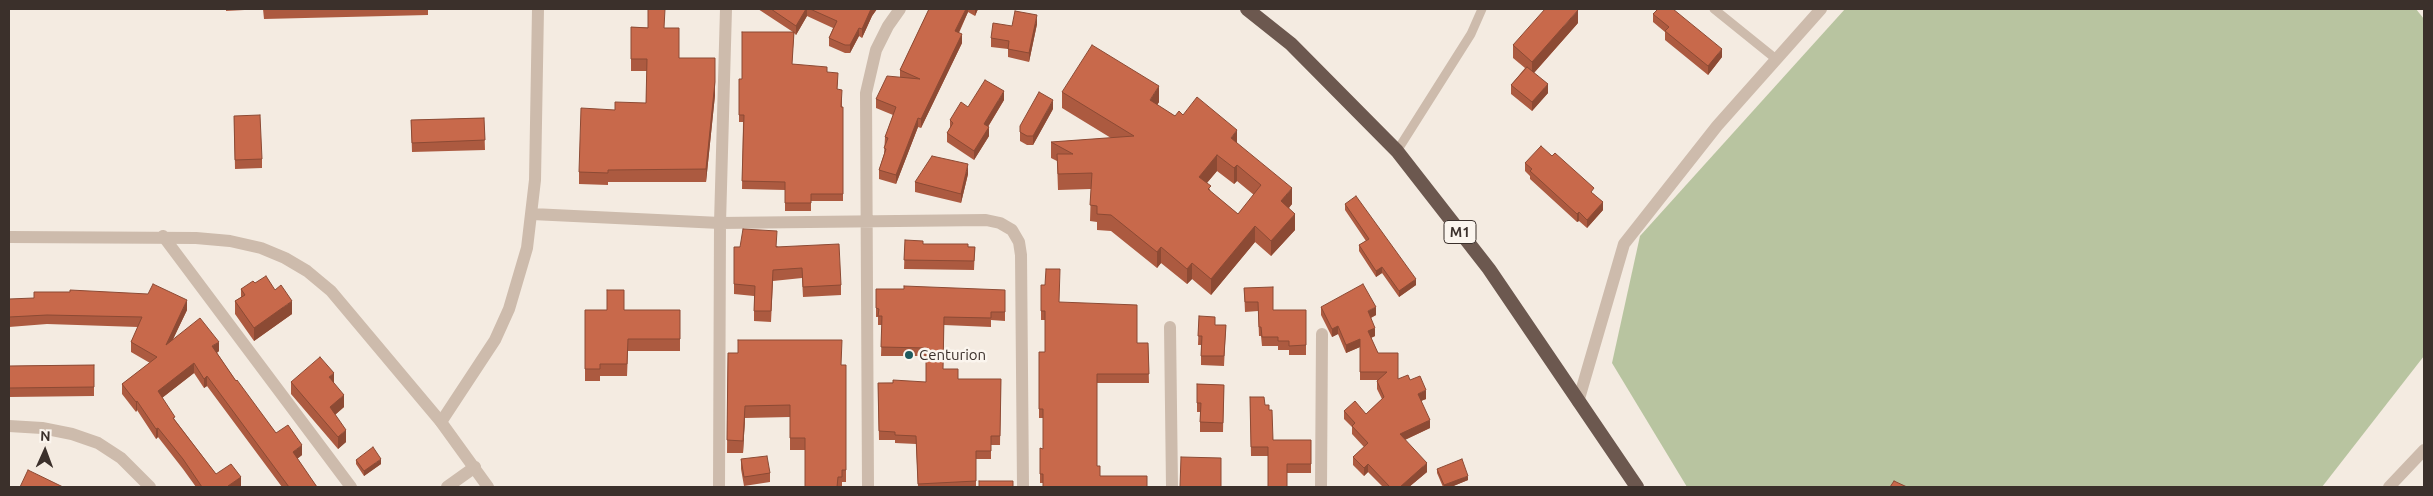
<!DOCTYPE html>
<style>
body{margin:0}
#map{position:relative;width:2433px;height:496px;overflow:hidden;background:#f4ebe1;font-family:Ubuntu,sans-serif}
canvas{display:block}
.frame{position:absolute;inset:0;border:10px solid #3b302b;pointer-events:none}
.north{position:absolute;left:20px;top:426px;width:50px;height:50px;-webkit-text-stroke:4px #fbf5ee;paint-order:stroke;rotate:2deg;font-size:14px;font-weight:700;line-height:20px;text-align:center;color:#3b302b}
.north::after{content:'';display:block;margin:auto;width:18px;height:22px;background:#3b302b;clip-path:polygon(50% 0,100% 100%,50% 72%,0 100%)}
</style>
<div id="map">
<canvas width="2433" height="496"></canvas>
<div class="frame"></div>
<div class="north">N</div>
</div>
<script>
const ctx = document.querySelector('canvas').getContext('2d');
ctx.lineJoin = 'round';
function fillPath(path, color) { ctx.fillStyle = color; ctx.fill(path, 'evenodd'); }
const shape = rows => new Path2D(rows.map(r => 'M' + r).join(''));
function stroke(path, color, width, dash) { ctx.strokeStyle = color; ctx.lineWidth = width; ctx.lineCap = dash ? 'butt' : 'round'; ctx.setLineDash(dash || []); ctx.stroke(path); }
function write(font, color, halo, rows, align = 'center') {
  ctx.font = font + ' Ubuntu,sans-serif'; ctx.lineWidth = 5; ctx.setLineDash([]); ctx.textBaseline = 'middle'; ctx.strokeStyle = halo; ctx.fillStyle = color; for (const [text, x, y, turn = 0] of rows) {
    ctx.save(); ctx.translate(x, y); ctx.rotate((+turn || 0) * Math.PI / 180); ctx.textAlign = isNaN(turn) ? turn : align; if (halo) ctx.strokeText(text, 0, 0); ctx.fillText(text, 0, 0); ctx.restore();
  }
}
fillPath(shape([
 [1845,9,2416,9,2424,19,2424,356,2322,487,1687,487,1612,363,1640,236]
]), '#b8c4a0');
stroke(shape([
 [1714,9,1776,59],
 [1397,151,1471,34,1482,9]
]), '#cdbbac', 9);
stroke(shape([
 [532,214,720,223,986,220,1000,223,1012,230,1019,242,1021,255,1023,487],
 [163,236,351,487],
 [1170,327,1172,487],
 [1578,402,1624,244,1717,126,1821,9],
 [441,422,495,340,509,309,527,248,535,180,538,9],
 [9,426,42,428,72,434,98,443,121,458,150,487],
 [447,487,475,467],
 [719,487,720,223,726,9],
 [868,487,866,93,876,50,888,26,900,9],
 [1321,487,1322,334],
 [2389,487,2424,450]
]), '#cdbbac', 12);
stroke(shape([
 [9,237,196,238,230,241,261,248,285,258,307,271,331,291,441,422,488,487]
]), '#cdbbac', 12);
stroke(shape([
 [1247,9,1291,44,1397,151,1489,269,1637,487]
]), '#6c584f', 14);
fillPath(shape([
 [226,9,428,9,428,15,264,19,263,9,226,11],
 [758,9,877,9,872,16,862,38,859,36,850,53,845,53,829,46,829,38,833,28,807,16,796,35,794,33,792,64,827,72,838,81,837,89,842,98,842,107,843,107,843,201,811,201,811,211,785,211,785,190,742,189,743,122,739,122,739,87,742,79,793,32],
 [929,9,978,9,975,16,968,12,959,33,962,43,921,128,918,127,896,184,879,179,879,170,884,154,885,137,893,115,876,108,876,99,900,78,900,70],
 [1653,14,1722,57,1708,75,1665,40,1665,32,1653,22],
 [1578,23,1534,73,1548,93,1532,111,1511,94,1511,85,1525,68,1513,58,1513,45],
 [1037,24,1029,62,1008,57,1008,49,991,47,991,38,1012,26],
 [631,27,664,28,679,58,715,95,706,182,608,182,608,185,579,184,579,172,615,110,646,103,647,71,631,71],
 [1062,92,1159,102,1157,105,1175,116,1183,115,1237,143,1292,204,1289,208,1295,230,1271,256,1255,242,1211,295,1192,279,1187,284,1161,263,1157,268,1111,231,1097,230,1097,222,1090,221,1091,189,1058,190,1057,161,1051,158,1051,142,1111,138,1062,108],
 [1217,171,1234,184,1237,181,1254,195,1238,214,1211,192,1207,183],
 [1004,100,988,127,989,136,974,160,947,142,947,133,950,128,950,120,968,107],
 [1053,109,1033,145,1027,145,1020,141,1020,126],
 [234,116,262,159,262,168,235,169],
 [484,118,485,150,412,152,411,120],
 [1525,163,1594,194,1603,210,1587,228,1579,221,1577,222,1530,179,1530,176,1525,171],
 [968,174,961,203,915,192,915,182],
 [1345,204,1416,285,1399,297,1382,273,1376,277,1359,251,1359,245,1366,241,1345,210],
 [905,240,923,244,975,247,974,270,904,269],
 [777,246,841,285,841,295,803,297,802,278,773,281,771,322,754,321,754,296,734,294,734,247],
 [255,283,292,314,254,341,235,314,235,301,241,297,241,289],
 [1041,285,1059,302,1137,343,1148,343,1149,383,1097,383,1043,483,1040,483,1040,448,1043,449,1043,418,1039,418,1039,352,1045,352,1045,320,1041,320],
 [1244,288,1273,310,1306,310,1306,355,1289,355,1289,350,1278,350,1278,346,1262,346,1261,336,1259,336,1258,311,1245,312],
 [876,289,1005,290,1005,321,991,320,991,327,944,325,943,369,958,379,1001,379,1000,445,991,445,991,459,976,459,976,487,918,487,916,444,895,443,895,440,879,440,878,383,926,382,926,356,881,356,882,325,878,325,878,317,876,317],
 [9,299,187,310,173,339,219,351,217,353,236,381,276,433,302,455,297,459,317,487,282,487,207,386,204,388,194,373,162,398,175,420,216,474,241,477,241,487,196,487,183,469,158,437,156,439,137,410,136,412,122,394,122,384,150,363,131,352,131,342,138,327,47,324,9,327],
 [1321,307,1376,315,1371,318,1375,336,1371,338,1378,353,1398,379,1410,380,1426,399,1421,401,1430,428,1405,440,1427,472,1409,487,1383,487,1368,472,1364,476,1353,465,1353,457,1364,447,1352,434,1352,427,1344,419,1344,411,1366,414,1382,399,1377,389,1377,381,1378,380,1360,380,1360,347,1346,353,1338,334,1332,337,1321,315],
 [585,310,680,310,680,351,628,351,627,376,600,376,600,381,585,381],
 [1199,316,1215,325,1226,325,1224,366,1201,365,1201,345,1198,345],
 [728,353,841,365,846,470,846,482,842,482,842,487,805,487,805,450,790,450,790,417,745,418,743,453,727,453],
 [94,365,94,396,9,397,9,366],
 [291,382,334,383,344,407,335,415,346,442,338,449,291,394],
 [1197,384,1224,385,1223,432,1200,432,1200,412,1197,412],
 [1250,397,1265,405,1269,410,1273,440,1311,440,1311,473,1287,473,1268,456,1251,456],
 [741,459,770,473,770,482,744,486,741,469],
 [356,460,381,464,364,476,356,464],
 [1437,469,1468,480,1451,487,1443,487,1437,473]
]), '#ac5a40');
fillPath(shape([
 [806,9,807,9,807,16,796,35,796,26],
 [871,9,877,9,872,16,862,38,862,29],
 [966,9,968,9,968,12,955,40,955,31],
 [975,9,978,9,975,16],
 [1578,10,1578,23,1532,75,1532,62],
 [1037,15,1037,24,1029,62,1029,53],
 [859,28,859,36,850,53,850,45],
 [962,34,962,43,921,128,921,119],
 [1722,49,1722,57,1708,75,1708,66],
 [715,58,715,95,706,182,706,169],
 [1548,84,1548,93,1532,111,1532,102],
 [1159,86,1159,102,1150,116,1150,100],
 [1004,91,1004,100,984,133,984,124],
 [1053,100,1053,109,1033,145,1033,136],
 [918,118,918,127,896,184,896,175],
 [989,127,989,136,974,160,974,151],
 [1237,130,1237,146,1231,138],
 [1217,155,1217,171,1199,192,1199,177],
 [968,164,968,174,961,203,961,194],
 [1237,165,1237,181,1234,184,1234,168],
 [1292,188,1292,204,1281,217,1281,201],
 [1603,202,1603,210,1587,228,1587,220],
 [1579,212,1579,221,1577,222,1577,214],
 [1295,214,1295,230,1271,256,1271,241],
 [1255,226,1255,242,1211,295,1211,279],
 [1161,247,1161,263,1157,268,1157,252],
 [1192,263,1192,279,1187,284,1187,269],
 [1382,267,1382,273,1376,277,1376,271],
 [1416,279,1416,285,1399,297,1399,291],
 [187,300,187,310,166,354,166,345],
 [292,301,292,314,254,341,254,328],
 [1376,307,1376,315,1368,319,1368,311],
 [1338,326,1338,334,1332,337,1332,329],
 [1375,328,1375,336,1368,339,1368,331],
 [1360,339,1360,347,1346,353,1346,345],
 [219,342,219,351,212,356,212,346],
 [194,363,194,373,158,401,158,391],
 [334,373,334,384,329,377],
 [207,376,207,386,204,388,204,379],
 [1426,390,1426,399,1418,402,1418,394],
 [344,395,344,407,330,419,330,407],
 [137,401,137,410,136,412,136,402],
 [745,406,745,418,743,453,743,441],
 [1430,420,1430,428,1400,442,1400,434],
 [158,428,158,437,156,439,156,429],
 [346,430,346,442,338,449,338,437],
 [302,445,302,455,293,462,293,452],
 [381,459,381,464,364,476,364,471],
 [1427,463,1427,472,1409,487,1400,487],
 [1368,464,1368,472,1364,476,1364,468],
 [1468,476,1468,480,1451,487,1444,487,1444,485],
 [241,477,241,487,228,487,228,486]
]), '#8c4a34');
const building = shape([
 [648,9,665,9,664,28,679,28,679,58,715,58,715,82,706,169,608,170,608,173,579,172,581,108,615,110,615,102,646,103,647,59,631,59,631,27,648,28,648,9],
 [771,9,806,9,796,26,771,9],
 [810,9,871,9,862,29,859,28,850,45,845,45,829,38,837,21,810,9],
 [929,9,966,9,955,31,962,34,921,119,918,118,896,175,879,170,886,149,884,148,888,138,885,137,896,107,876,99,887,76,920,79,900,70,929,9],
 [1545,9,1577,9,1578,10,1532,62,1513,45,1545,9],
 [1658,9,1673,9,1722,49,1708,66,1665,31,1669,27,1653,14,1658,9],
 [1015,11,1037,15,1029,53,1008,49,1009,41,991,38,993,23,1012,26,1015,11],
 [742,32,794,32,792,64,827,67,827,72,838,73,837,89,842,90,841,107,843,107,843,194,811,194,811,203,785,203,785,182,742,181,744,115,739,115,739,79,742,79,742,32],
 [1092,45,1159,86,1150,100,1175,116,1179,111,1183,115,1197,97,1237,130,1231,138,1292,188,1281,201,1295,214,1271,241,1255,226,1211,279,1192,263,1187,269,1161,247,1157,252,1111,215,1097,214,1097,206,1090,205,1092,173,1058,174,1057,154,1073,154,1051,142,1134,136,1062,92,1092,45],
 [1217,155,1234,168,1237,165,1261,185,1238,214,1208,189,1211,186,1199,177,1217,155],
 [1527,67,1548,84,1532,102,1511,85,1527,67],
 [985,80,1004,91,984,124,989,127,974,151,947,133,953,123,950,120,961,102,968,107,985,80],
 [1039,92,1053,100,1033,136,1027,136,1020,132,1020,126,1039,92],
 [260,115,262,159,235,160,234,116,260,115],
 [484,118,485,140,412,143,411,120,484,118],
 [1541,146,1552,156,1555,153,1594,188,1591,192,1603,202,1587,220,1579,212,1577,214,1530,171,1532,169,1525,163,1541,146],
 [932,156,968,164,961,194,915,182,932,156],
 [1356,196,1416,279,1399,291,1382,267,1376,271,1359,245,1369,239,1345,204,1356,196],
 [743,229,777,231,776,247,839,244,841,285,803,287,802,268,773,270,771,311,754,311,755,286,734,284,734,247,740,247,743,229],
 [905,240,923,241,923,244,968,244,968,247,975,247,974,261,904,260,905,240],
 [1046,269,1060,269,1059,302,1137,305,1137,343,1148,343,1149,374,1097,374,1097,466,1100,466,1100,476,1147,476,1147,487,1043,487,1043,474,1040,474,1040,448,1043,449,1043,409,1039,409,1039,352,1045,352,1045,311,1041,311,1041,285,1045,285,1046,269],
 [266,276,275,290,281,285,292,301,254,328,235,301,245,295,241,289,253,281,255,283,266,276],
 [153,284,187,300,166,345,200,318,219,342,212,346,236,381,237,380,276,433,288,425,302,445,293,452,317,487,289,487,207,376,204,379,194,363,158,391,175,417,173,418,216,474,231,464,241,477,228,486,229,487,202,487,183,459,158,428,156,429,137,401,136,402,122,384,157,357,131,342,142,317,47,315,9,317,9,299,34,298,34,292,70,292,70,290,148,294,153,284],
 [1363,284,1376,307,1368,311,1375,328,1368,331,1378,353,1398,353,1398,379,1408,375,1410,380,1420,376,1426,390,1418,394,1430,420,1400,434,1427,463,1400,487,1390,487,1368,464,1364,468,1353,457,1368,443,1352,426,1355,423,1344,411,1355,401,1366,414,1384,397,1377,381,1387,372,1360,372,1360,339,1346,345,1338,326,1332,329,1321,307,1363,284],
 [904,286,1005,290,1005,312,991,312,991,318,944,317,943,369,958,369,958,379,1001,379,1000,436,991,436,991,451,976,451,976,481,918,484,916,436,895,435,895,432,879,431,878,383,893,383,893,380,926,382,926,348,881,347,882,316,878,316,879,309,876,308,876,289,904,289,904,286],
 [1273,287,1273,310,1306,310,1306,345,1289,346,1289,341,1278,341,1278,337,1262,337,1261,327,1259,327,1258,302,1245,302,1244,288,1273,287],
 [607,290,624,290,624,310,680,310,680,339,628,339,627,364,600,364,600,369,585,369,585,310,607,310,607,290],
 [1199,316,1215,317,1215,325,1226,325,1224,356,1201,356,1202,336,1198,336,1199,316],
 [738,340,842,340,841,365,846,365,846,470,842,470,842,477,838,477,837,487,805,487,805,438,790,438,790,405,745,406,743,441,727,440,728,353,738,353,738,340],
 [320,357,334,373,329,377,344,395,330,407,346,430,338,437,291,382,320,357],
 [94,365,94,387,9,388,9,366,94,365],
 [1197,384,1224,385,1223,423,1200,422,1201,403,1197,403,1197,384],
 [1250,397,1264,397,1265,405,1269,405,1269,410,1272,410,1273,440,1311,440,1311,464,1287,464,1287,487,1268,487,1268,447,1251,447,1250,397],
 [373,447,381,459,364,471,356,460,373,447],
 [767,456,770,473,744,477,741,459,767,456],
 [1181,457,1221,458,1221,487,1180,487,1181,457],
 [1462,459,1468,476,1444,485,1437,469,1462,459],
 [28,470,63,487,20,487,28,470],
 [979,481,1013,481,1013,487,979,487,979,481],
 [1894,481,1907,487,1890,487,1894,481]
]);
fillPath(building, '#c8694b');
stroke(building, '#8c4a34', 1);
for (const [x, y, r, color] of [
 [909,355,5,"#1f5a5e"]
]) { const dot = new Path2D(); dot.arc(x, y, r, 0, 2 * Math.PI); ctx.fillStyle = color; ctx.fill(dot); stroke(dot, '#fbf5ee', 2); }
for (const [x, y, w] of [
 [1460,232,32]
]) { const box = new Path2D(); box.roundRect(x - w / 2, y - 11.5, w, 23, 4); ctx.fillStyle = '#fbf5ee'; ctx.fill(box); stroke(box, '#3b302b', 1); }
write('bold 14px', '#3b302b', null, [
 ["M1",1460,232]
]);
write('15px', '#3b302b', '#fbf5ee', [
 ["Centurion",919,355]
], 'left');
</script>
